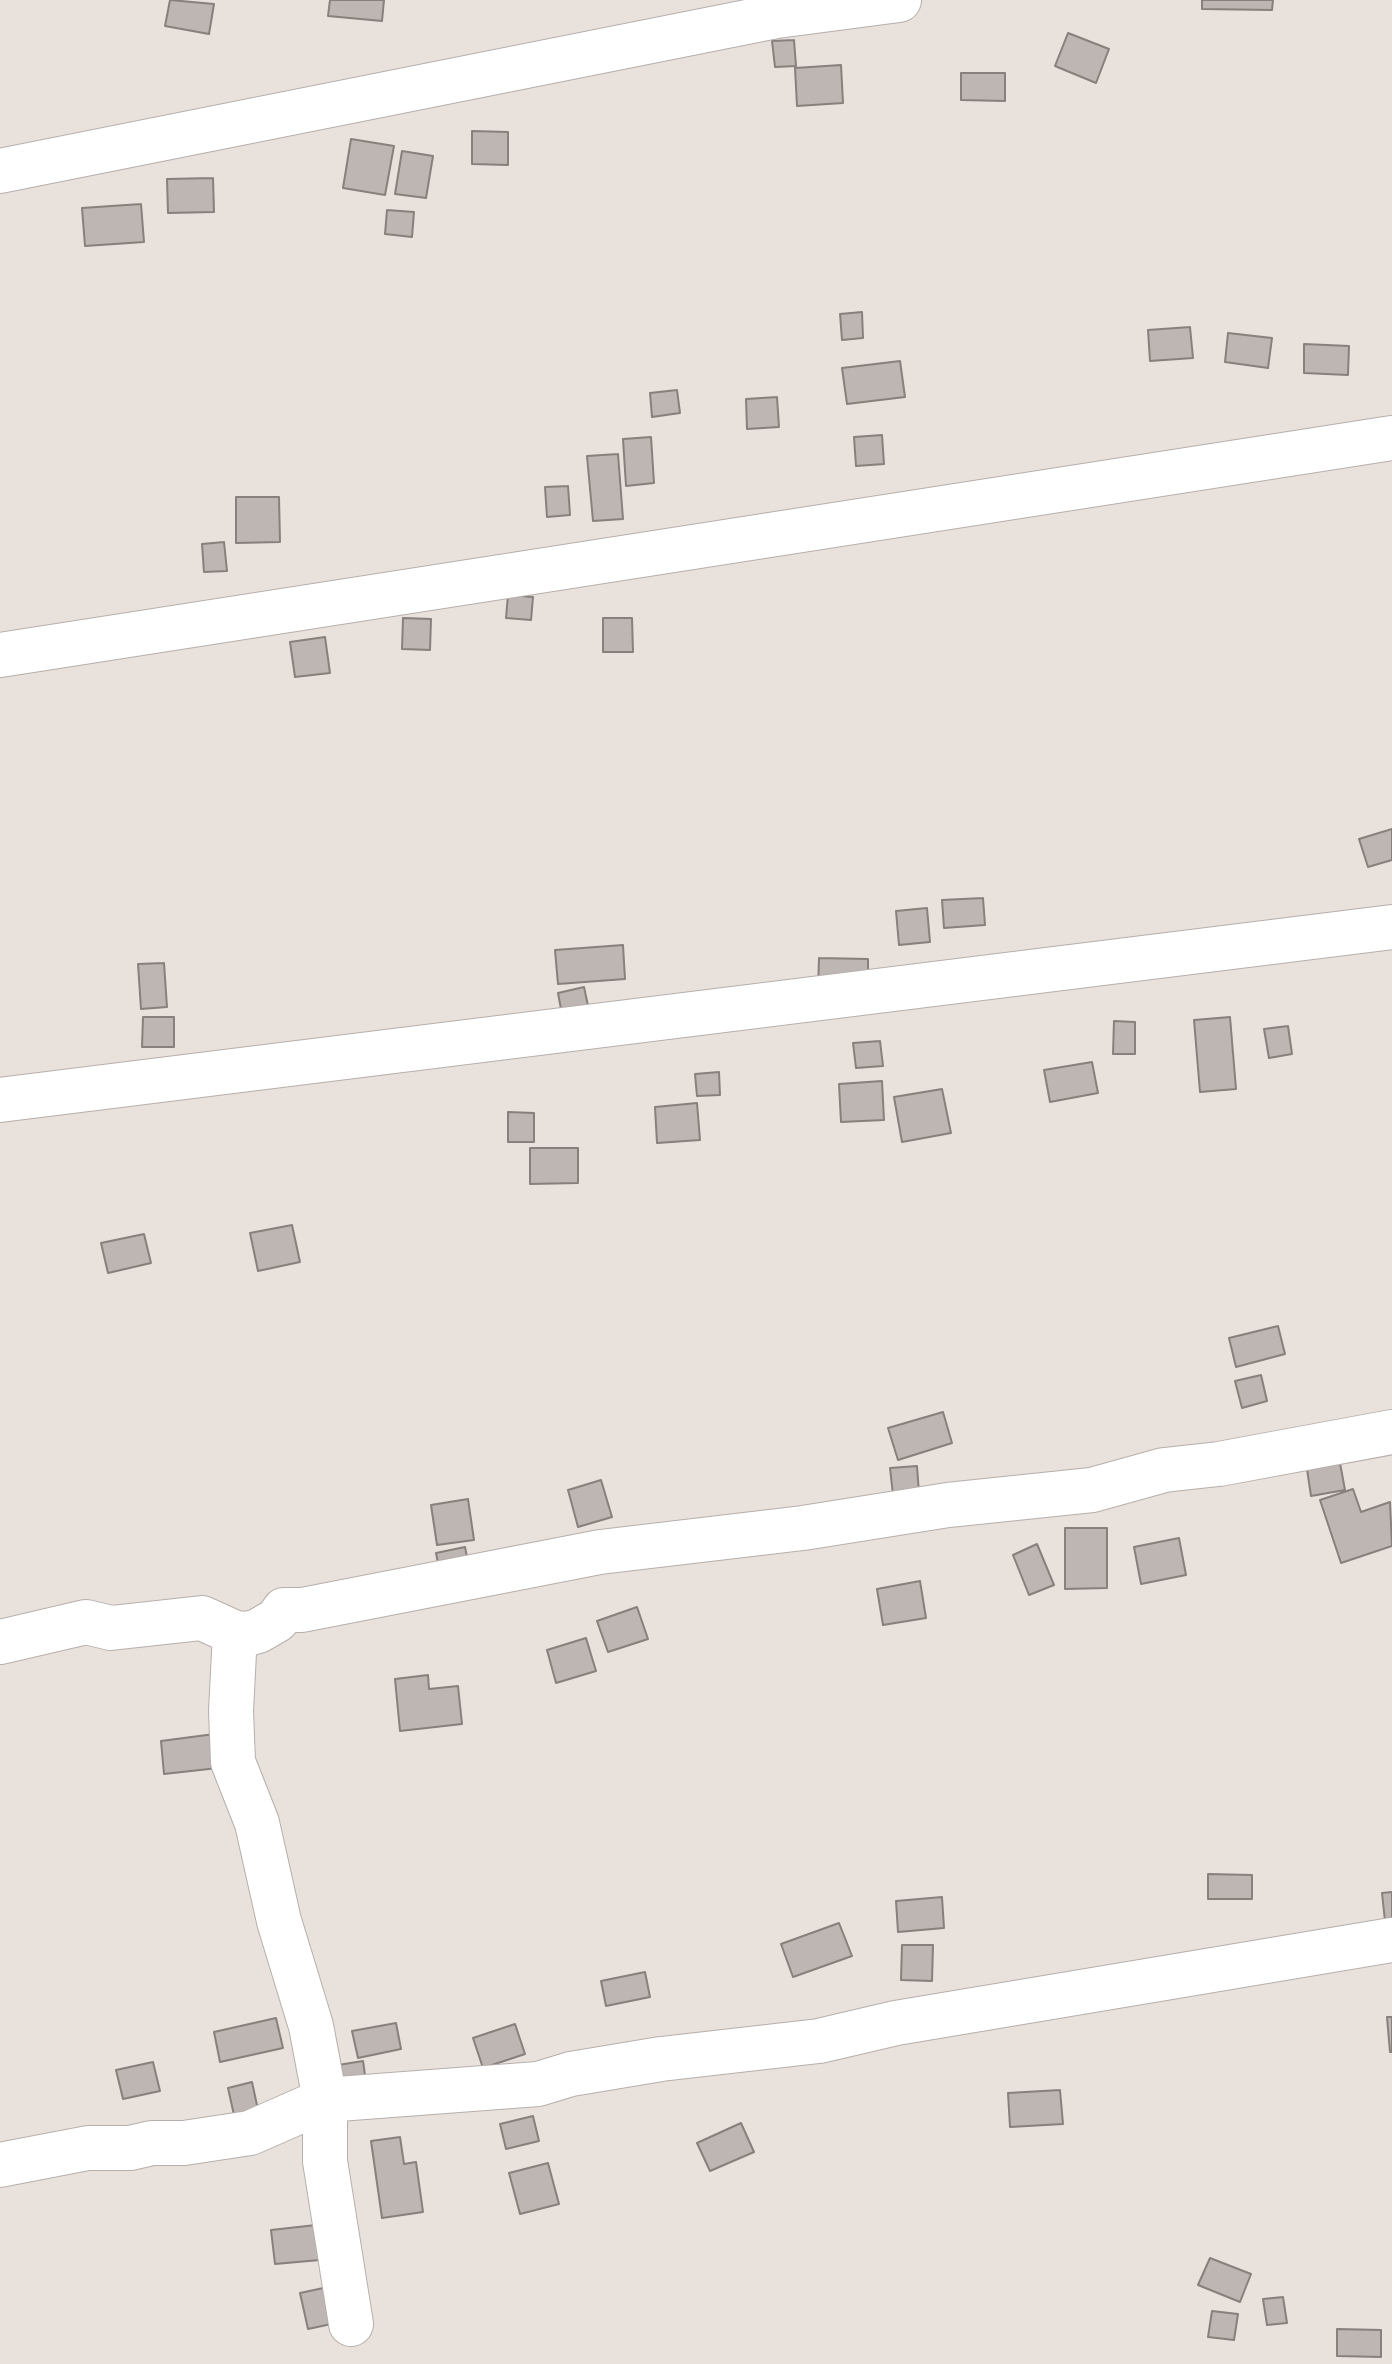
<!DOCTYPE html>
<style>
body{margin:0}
canvas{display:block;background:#e8e1dc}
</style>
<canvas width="1392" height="2364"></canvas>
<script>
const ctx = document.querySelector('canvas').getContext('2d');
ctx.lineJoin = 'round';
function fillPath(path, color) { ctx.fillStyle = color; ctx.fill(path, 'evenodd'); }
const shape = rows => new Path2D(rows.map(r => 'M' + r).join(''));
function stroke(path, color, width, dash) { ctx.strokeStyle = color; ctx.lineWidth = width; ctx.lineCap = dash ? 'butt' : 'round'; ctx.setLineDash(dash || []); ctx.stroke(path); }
const building = shape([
 [170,0,214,4,209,34,165,26,170,0],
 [330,0,384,0,382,21,328,16,330,0],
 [1202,0,1273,0,1272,10,1202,9,1202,0],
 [1068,33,1109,49,1096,83,1055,66,1068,33],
 [794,40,796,66,775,67,772,41,794,40],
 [841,65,843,103,797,106,795,68,841,65],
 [961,73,1005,73,1005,101,961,100,961,73],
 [472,131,508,132,508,165,472,164,472,131],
 [351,139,394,146,385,195,343,188,351,139],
 [402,151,433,156,426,198,395,194,402,151],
 [213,178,214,212,168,213,167,179,213,178],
 [141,204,144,242,85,246,82,208,141,204],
 [387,210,414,212,412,237,385,234,387,210],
 [862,312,863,338,842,340,840,314,862,312],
 [1190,327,1193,358,1150,361,1148,330,1190,327],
 [1228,333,1272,338,1268,368,1225,362,1228,333],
 [1304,344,1349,346,1348,375,1304,373,1304,344],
 [900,361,905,397,847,404,842,368,900,361],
 [677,390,680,413,652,417,650,393,677,390],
 [777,397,779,427,747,429,746,399,777,397],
 [882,435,884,464,856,466,854,437,882,435],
 [651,437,654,483,626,486,623,439,651,437],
 [618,454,623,519,593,521,587,456,618,454],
 [568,486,570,515,547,517,545,487,568,486],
 [236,497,279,497,280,542,236,543,236,497],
 [224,542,227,571,204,572,202,544,224,542],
 [508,595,533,597,531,620,506,618,508,595],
 [403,618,431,619,430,650,402,649,403,618],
 [603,618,632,618,633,652,603,652,603,618],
 [325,637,330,673,295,677,290,642,325,637],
 [1392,829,1392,860,1368,867,1359,839,1392,829],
 [983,898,985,925,944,928,942,900,983,898],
 [927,908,930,942,899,945,896,911,927,908],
 [623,945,625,979,558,984,555,950,623,945],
 [819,958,868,959,868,990,818,989,819,958],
 [164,963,167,1007,141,1009,138,964,164,963],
 [584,987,590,1015,563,1020,558,993,584,987],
 [143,1017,174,1017,174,1047,142,1047,143,1017],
 [1230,1017,1236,1089,1200,1092,1194,1020,1230,1017],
 [1114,1021,1135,1022,1135,1054,1113,1054,1114,1021],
 [1288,1026,1292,1054,1269,1058,1264,1029,1288,1026],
 [880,1041,883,1066,856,1068,853,1043,880,1041],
 [1092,1062,1098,1093,1050,1102,1044,1070,1092,1062],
 [719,1072,720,1095,697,1096,695,1074,719,1072],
 [882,1081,884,1120,841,1122,839,1084,882,1081],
 [942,1089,951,1133,902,1142,894,1097,942,1089],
 [697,1103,700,1140,657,1143,655,1107,697,1103],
 [508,1112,534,1113,534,1142,508,1142,508,1112],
 [530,1148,578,1148,578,1183,530,1184,530,1148],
 [292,1225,300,1262,258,1271,250,1233,292,1225],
 [144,1234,151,1263,108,1273,101,1243,144,1234],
 [1278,1326,1285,1354,1236,1367,1229,1338,1278,1326],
 [1261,1375,1267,1401,1242,1408,1235,1381,1261,1375],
 [943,1412,952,1443,898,1460,888,1428,943,1412],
 [1340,1463,1345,1490,1311,1496,1307,1469,1340,1463],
 [917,1466,919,1493,893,1495,890,1468,917,1466],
 [601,1480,612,1517,578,1527,568,1490,601,1480],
 [1353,1489,1361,1512,1390,1502,1392,1546,1341,1563,1320,1500,1353,1489],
 [468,1499,474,1540,437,1545,431,1505,468,1499],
 [1065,1528,1107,1528,1107,1588,1065,1589,1065,1528],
 [1179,1538,1186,1575,1141,1584,1134,1547,1179,1538],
 [1037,1544,1054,1585,1029,1595,1013,1555,1037,1544],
 [465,1547,470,1572,441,1578,436,1553,465,1547],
 [920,1581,926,1618,883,1625,877,1589,920,1581],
 [637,1607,648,1639,608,1652,597,1621,637,1607],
 [586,1638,596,1671,556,1683,547,1650,586,1638],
 [428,1675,429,1689,458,1686,462,1724,400,1731,395,1679,428,1675],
 [222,1733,227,1767,164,1774,161,1741,222,1733],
 [1208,1874,1252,1875,1252,1899,1208,1899,1208,1874],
 [1392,1892,1392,1921,1385,1921,1382,1893,1392,1892],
 [942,1897,944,1928,898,1932,896,1901,942,1897],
 [839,1923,852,1956,793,1977,781,1944,839,1923],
 [902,1945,933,1945,932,1981,901,1980,902,1945],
 [645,1972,650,1997,606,2006,601,1981,645,1972],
 [1387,2017,1392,2017,1392,2052,1390,2052,1387,2017],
 [276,2018,283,2048,220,2062,214,2032,276,2018],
 [396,2023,401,2049,358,2058,352,2031,396,2023],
 [515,2024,525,2054,483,2068,473,2038,515,2024],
 [363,2061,366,2082,342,2086,338,2065,363,2061],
 [153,2062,160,2091,123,2099,116,2070,153,2062],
 [252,2082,258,2110,234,2115,228,2088,252,2082],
 [1060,2090,1063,2124,1010,2127,1008,2093,1060,2090],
 [533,2116,539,2141,506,2149,500,2124,533,2116],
 [741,2123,754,2152,710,2171,697,2143,741,2123],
 [400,2137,404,2164,416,2162,423,2212,382,2218,371,2141,400,2137],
 [548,2163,559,2204,520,2214,509,2173,548,2163],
 [316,2225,320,2260,275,2264,271,2230,316,2225],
 [1210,2258,1251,2274,1240,2302,1198,2285,1210,2258],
 [328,2287,336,2323,308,2329,300,2293,328,2287],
 [1283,2297,1287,2323,1267,2325,1263,2299,1283,2297],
 [1212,2311,1238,2314,1234,2340,1208,2337,1212,2311],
 [1337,2329,1381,2330,1381,2357,1337,2356,1337,2329]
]);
fillPath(building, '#bdb6b2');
stroke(building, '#87817d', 2);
const minor = shape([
 [0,171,777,16,899,0],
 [0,655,1392,438],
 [0,1100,1392,927],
 [235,1633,231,1711,233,1762,257,1823,279,1921,311,2026,325,2100,325,2161,351,2324],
 [0,1642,86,1622,111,1628,202,1618,235,1633,247,1634,258,1631,277,1620,284,1610,302,1610,600,1552,803,1528,948,1505,1092,1490,1164,1470,1219,1464,1392,1432],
 [0,2165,88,2148,130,2148,152,2143,184,2143,250,2133,325,2100,538,2084,571,2074,661,2059,819,2041,896,2023,1392,1940]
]);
stroke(minor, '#b6afab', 46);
stroke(minor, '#fff', 44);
</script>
